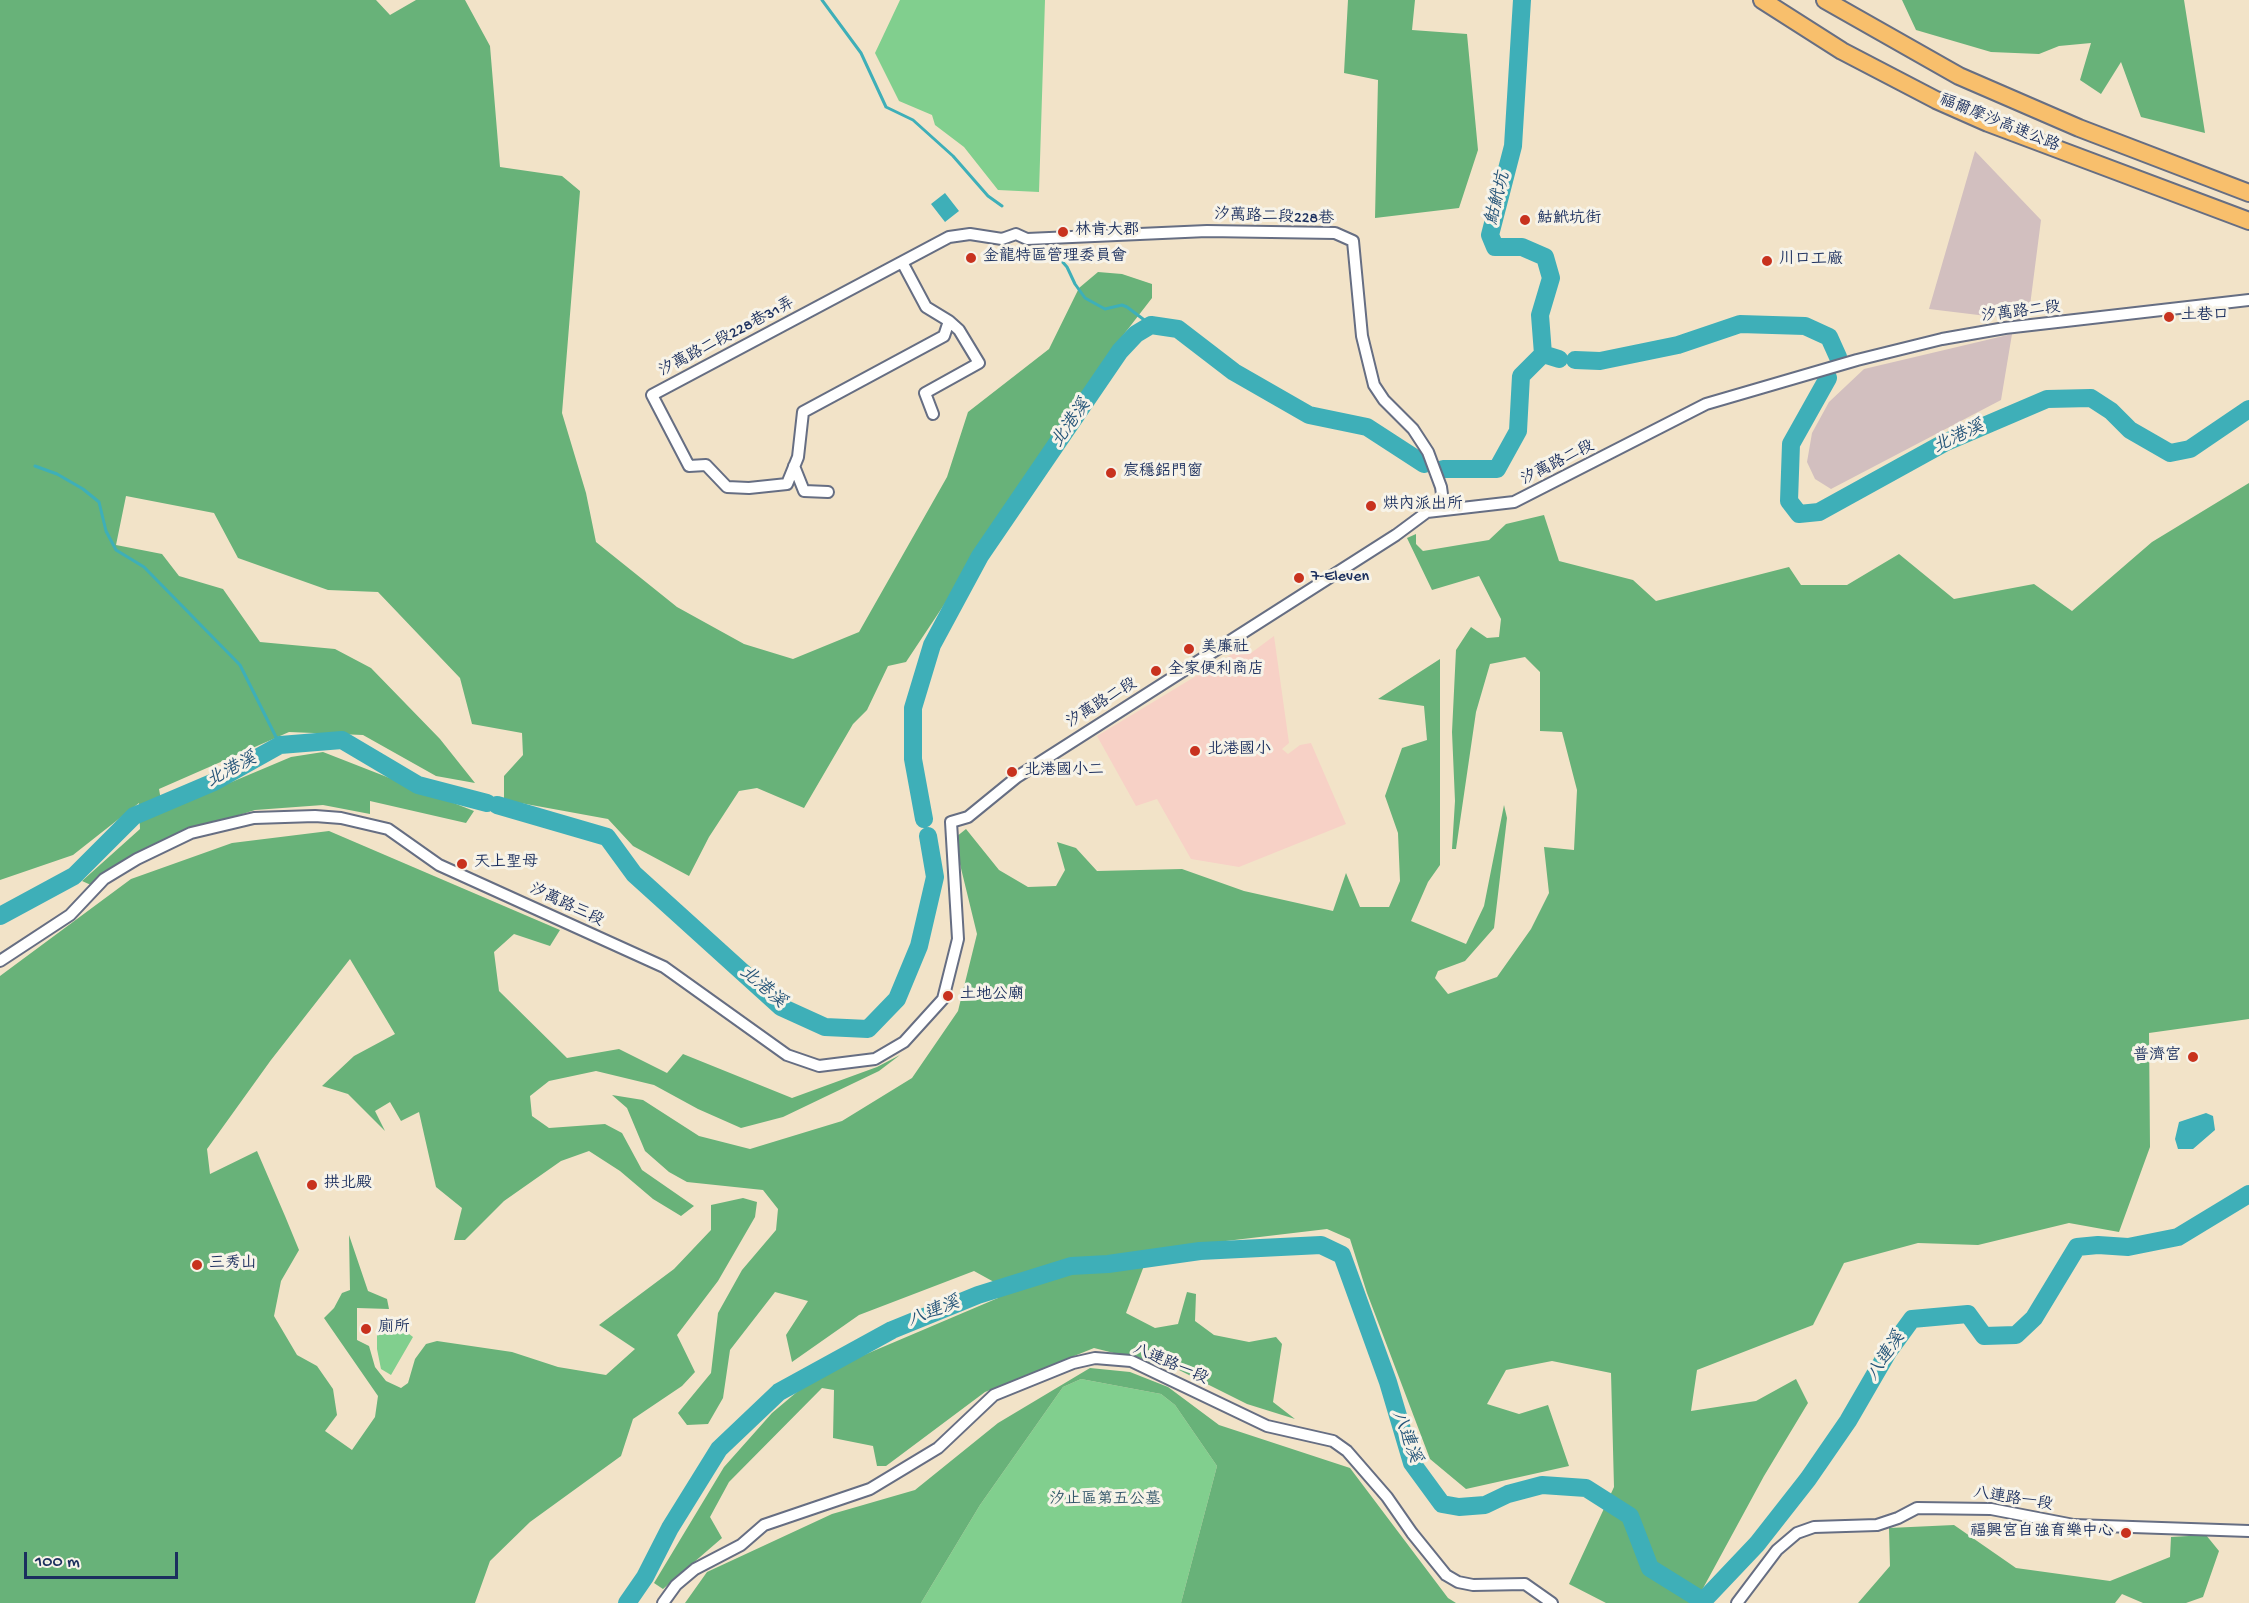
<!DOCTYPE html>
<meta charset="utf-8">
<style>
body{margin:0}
#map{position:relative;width:2249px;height:1603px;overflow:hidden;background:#f2e3c8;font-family:"Gochi Hand",sans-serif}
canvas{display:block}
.scale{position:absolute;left:24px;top:1552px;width:154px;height:27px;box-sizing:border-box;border:3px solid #1b2f5e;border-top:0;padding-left:8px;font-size:18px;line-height:21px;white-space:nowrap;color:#1b2f5e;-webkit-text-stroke:4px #f7f3e8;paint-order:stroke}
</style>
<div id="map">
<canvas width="2249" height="1603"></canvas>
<div class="scale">100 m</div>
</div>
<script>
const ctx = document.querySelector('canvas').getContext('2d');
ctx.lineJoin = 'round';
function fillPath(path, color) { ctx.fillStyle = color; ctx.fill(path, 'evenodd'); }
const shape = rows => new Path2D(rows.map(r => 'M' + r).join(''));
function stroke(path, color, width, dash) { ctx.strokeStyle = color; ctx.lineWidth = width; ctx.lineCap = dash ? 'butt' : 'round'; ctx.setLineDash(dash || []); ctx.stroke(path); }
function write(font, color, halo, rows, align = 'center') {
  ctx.font = font + ' "Gochi Hand","LXGW WenKai TC",sans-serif'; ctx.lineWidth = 6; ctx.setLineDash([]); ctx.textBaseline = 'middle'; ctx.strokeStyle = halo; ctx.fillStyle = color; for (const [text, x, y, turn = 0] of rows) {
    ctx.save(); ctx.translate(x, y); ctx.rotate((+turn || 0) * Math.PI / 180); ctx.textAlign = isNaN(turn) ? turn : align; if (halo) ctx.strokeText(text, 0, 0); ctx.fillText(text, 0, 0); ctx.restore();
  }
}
fillPath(shape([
 [1274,636,1289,743,1282,749,1288,754,1300,745,1311,743,1346,824,1239,867,1191,859,1157,799,1136,806,1097,736,1234,653,1251,653]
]), '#f7d1c6');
fillPath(shape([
 [1975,151,2041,220,2028,321,1929,309],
 [2012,334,2001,400,1831,489,1815,479,1807,462,1812,433,1829,402,1864,369]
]), '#d2bfbf');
fillPath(shape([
 [900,0,1045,0,1039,192,998,190,964,147,935,125,932,115,899,101,875,53],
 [392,1321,413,1337,391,1375,381,1369,377,1349,377,1336,385,1325],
 [1081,1379,1161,1394,1175,1405,1217,1466,1181,1603,921,1603,980,1505,1063,1387]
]), '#81cf8e');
fillPath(shape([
 [0,0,376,0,390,15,416,0,465,0,490,46,500,167,562,176,580,191,562,413,586,493,596,542,677,607,744,644,793,659,859,632,947,477,968,412,1049,349,1079,288,1098,272,1122,274,1152,284,1152,298,1121,338,906,662,888,666,867,710,853,724,804,808,757,788,739,791,709,837,689,876,633,846,608,819,504,800,504,776,523,755,522,733,472,724,460,678,378,592,328,590,238,558,214,513,126,496,116,545,162,554,179,576,223,589,260,642,335,649,371,668,440,739,475,783,436,776,363,735,289,732,159,789,163,811,291,757,323,752,474,811,466,823,370,801,370,814,323,805,255,810,169,837,91,885,82,881,140,829,139,803,73,855,0,880],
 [1348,0,1415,0,1412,30,1467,34,1478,150,1459,208,1375,218,1378,80,1344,73],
 [1902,0,2184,0,2205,133,2141,117,2121,62,2101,94,2080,80,2091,43,2059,46,2039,54,1991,52,1916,30],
 [2249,483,2249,1019,2149,1033,2150,1147,2119,1232,2069,1223,1978,1245,1918,1243,1844,1263,1813,1325,1697,1370,1691,1411,1756,1401,1796,1379,1808,1403,1764,1476,1695,1603,1606,1603,1569,1584,1614,1487,1611,1373,1552,1361,1506,1370,1487,1404,1519,1414,1548,1405,1569,1466,1466,1489,1430,1459,1367,1293,1350,1239,1327,1229,1150,1250,1126,1313,1155,1328,1178,1324,1187,1292,1196,1294,1195,1321,1214,1335,1249,1342,1276,1337,1282,1344,1273,1402,1295,1419,1247,1404,1177,1369,1094,1348,985,1392,886,1466,877,1466,873,1446,833,1438,834,1390,822,1388,729,1482,710,1517,722,1538,663,1589,654,1583,724,1467,772,1413,817,1375,998,1298,994,1282,974,1271,859,1315,792,1362,786,1335,808,1301,775,1292,730,1350,723,1398,708,1424,687,1425,678,1413,711,1373,718,1313,742,1270,776,1230,778,1209,763,1190,687,1182,669,1172,645,1151,627,1108,612,1095,643,1100,699,1136,750,1149,842,1121,912,1078,958,1011,977,934,958,856,956,837,966,829,999,870,1028,887,1056,886,1065,870,1057,842,1076,848,1097,871,1182,869,1244,891,1333,911,1346,873,1360,907,1389,907,1400,881,1398,833,1385,796,1402,748,1427,740,1424,706,1378,699,1440,659,1440,865,1428,882,1411,921,1466,944,1484,906,1504,805,1507,818,1494,928,1465,961,1438,971,1435,978,1448,994,1497,977,1531,929,1549,893,1544,847,1574,850,1577,790,1562,732,1540,731,1540,672,1525,657,1490,664,1476,712,1456,849,1452,849,1455,801,1452,732,1456,650,1471,627,1487,638,1499,637,1501,619,1479,576,1432,590,1407,538,1416,534,1416,544,1423,551,1489,540,1506,524,1544,515,1559,561,1633,580,1656,601,1789,567,1801,585,1847,585,1899,554,1954,599,2034,584,2072,611,2152,542],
 [329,831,560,930,550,946,514,934,494,952,499,991,567,1058,619,1049,667,1073,683,1054,792,1098,877,1067,900,1055,879,1071,783,1117,741,1128,698,1109,654,1085,596,1071,549,1081,530,1096,532,1116,549,1128,605,1124,622,1133,642,1170,694,1206,681,1216,653,1199,620,1171,589,1151,561,1161,504,1201,465,1240,454,1240,462,1208,436,1187,419,1112,401,1121,390,1102,375,1111,385,1131,348,1094,322,1086,354,1056,395,1034,350,959,271,1060,207,1149,210,1174,257,1151,285,1216,299,1250,281,1281,274,1316,297,1355,317,1366,333,1389,337,1415,325,1431,352,1450,375,1417,378,1396,324,1318,334,1308,342,1293,350,1290,349,1235,368,1291,387,1299,389,1309,357,1308,357,1340,369,1346,375,1367,386,1381,401,1388,408,1383,415,1359,426,1344,437,1341,512,1352,558,1367,606,1375,635,1349,599,1325,674,1269,711,1230,711,1205,743,1198,757,1202,755,1217,718,1281,677,1335,695,1372,682,1386,633,1419,621,1456,530,1522,490,1561,475,1603,0,1603,0,976,131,879,232,843],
 [1090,1368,1130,1372,1168,1387,1219,1425,1350,1468,1448,1598,1456,1603,1181,1603,1217,1466,1175,1405,1161,1394,1081,1379,1063,1387,980,1505,921,1603,685,1603,707,1572,832,1514,915,1490,998,1423],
 [1954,1525,2016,1568,2110,1581,2170,1557,2171,1537,2206,1535,2219,1551,2203,1597,2186,1603,2143,1603,2122,1594,2115,1603,1858,1603,1890,1566,1889,1528]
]), '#68b279');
fillPath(shape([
 [945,193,959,211,945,222,931,204],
 [2206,1113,2213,1116,2215,1130,2193,1149,2178,1149,2175,1139,2179,1122]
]), '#3eafb8');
stroke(shape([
 [822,0,861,53,886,107,913,120,953,156,988,196,1002,206],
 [1052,250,1067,267,1075,284,1085,298,1105,309,1122,305,1127,307,1151,325],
 [35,466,57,474,83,489,99,502,106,531,116,550,144,567,240,665,280,745]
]), '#3eafb8', 3);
stroke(shape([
 [1522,0,1513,146,1490,235,1495,247,1522,247,1545,257,1551,278,1540,315,1543,354],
 [1575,360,1600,361,1678,345,1740,324,1805,326,1829,337,1838,357],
 [1828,378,1791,444,1789,501,1799,514,1819,512,1944,443,2047,399,2091,398,2111,411,2130,430,2170,453,2190,449,2249,409],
 [1443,469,1497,469,1518,431,1521,376,1543,354,1559,359],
 [497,805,607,837,634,874,781,1007,825,1027,868,1029,897,999,919,946,935,877,928,836],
 [924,819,913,759,913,708,932,645,980,556,1120,351,1136,334,1151,325,1178,329,1234,372,1309,415,1367,427,1424,464],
 [0,916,74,876,134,816,214,782,280,745,342,740,418,785,487,803],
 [627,1603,645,1577,670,1528,719,1449,779,1392,892,1330,978,1295,1071,1266,1108,1264,1200,1251,1321,1245,1342,1255,1388,1382,1412,1463,1442,1504,1459,1507,1485,1505,1508,1494,1542,1485,1586,1488,1630,1516,1650,1568,1703,1601,1757,1544,1808,1479,1848,1421,1888,1352,1912,1319,1968,1314,1984,1336,2016,1335,2034,1318,2077,1247,2098,1245,2128,1247,2178,1237,2249,1194]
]), '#3eafb8', 18);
const minor = shape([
 [902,262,652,395,689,466,706,465,727,487,749,488,787,484,798,457,803,412,944,336,949,321,926,307,902,262,949,237,970,234,1002,239,1016,234,1027,239,1207,231,1335,233,1353,241,1362,336,1374,385,1384,400,1413,429,1428,452,1441,487,1444,509],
 [933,414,925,393,979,363,959,330,949,321],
 [794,466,804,491,828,492],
 [0,961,70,915,104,879,137,859,191,833,254,818,315,816,341,818,388,829,439,865,664,967,787,1055,819,1066,875,1059,904,1042,943,999,958,939,951,822,968,817,1017,777,1396,535,1427,512,1514,502,1706,404,1857,360,1942,339,2005,328,2249,300],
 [663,1603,676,1585,695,1569,741,1545,764,1525,870,1489,938,1448,994,1395,1073,1363,1095,1358,1131,1361,1267,1426,1333,1441,1347,1451,1387,1497,1412,1533,1446,1575,1458,1582,1473,1585,1525,1584,1552,1603],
 [1737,1603,1777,1550,1797,1533,1814,1527,1877,1525,1898,1518,1917,1508,1991,1509,2074,1525,2249,1531]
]);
const highway = shape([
 [1762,0,1842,51,1936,100,1988,123,2249,221],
 [1825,0,1959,76,2079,128,2249,193]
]);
stroke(minor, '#666e83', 14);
stroke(highway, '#666e83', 20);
stroke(minor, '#fff', 10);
stroke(highway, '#f8bf6c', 16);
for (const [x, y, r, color] of [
 [1525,220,6,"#c8321e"],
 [1063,232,6,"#c8321e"],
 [971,258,6,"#c8321e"],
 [1767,261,6,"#c8321e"],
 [2169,317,6,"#c8321e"],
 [1111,473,6,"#c8321e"],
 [1371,506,6,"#c8321e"],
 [1299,578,6,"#c8321e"],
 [1189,649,6,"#c8321e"],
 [1156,671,6,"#c8321e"],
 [1195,751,6,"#c8321e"],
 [1012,772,6,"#c8321e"],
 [462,864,6,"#c8321e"],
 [948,996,6,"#c8321e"],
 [2193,1057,6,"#c8321e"],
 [312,1185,6,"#c8321e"],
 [197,1265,6,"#c8321e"],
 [366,1329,6,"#c8321e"],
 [2126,1533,6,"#c8321e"]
]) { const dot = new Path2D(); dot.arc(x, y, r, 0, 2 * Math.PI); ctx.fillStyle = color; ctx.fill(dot); stroke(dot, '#f7f3e8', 2); }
write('16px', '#1b2f5e', '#f7f3e8', [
 ["福爾摩沙高速公路",1999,124,22],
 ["汐萬路二段228巷",1274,218,2],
 ["汐萬路二段",2021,313,-7],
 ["汐萬路二段228巷31弄",727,338,-28],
 ["汐萬路二段",1558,464,-27],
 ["汐萬路二段",1102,704,-32],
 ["汐萬路三段",566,906,25],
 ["八連路一段",1170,1365,23],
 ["八連路一段",2013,1500,9]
]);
write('16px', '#1b2f5e', '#f7f3e8', [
 ["鮕鮘坑街",1537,220],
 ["林肯大郡",1075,232],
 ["金龍特區管理委員會",983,258],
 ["川口工廠",1779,261],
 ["土巷口",2181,317],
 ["宸穩鋁門窗",1123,473],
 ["烘內派出所",1383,506],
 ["7-Eleven",1311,578],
 ["美廉社",1201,649],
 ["全家便利商店",1168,671],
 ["北港國小",1207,751],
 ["北港國小二",1024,772],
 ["天上聖母",474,864],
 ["土地公廟",960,996],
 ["普濟宮",2181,1057,"right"],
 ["拱北殿",324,1185],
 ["三秀山",209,1265],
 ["廁所",378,1329],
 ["福興宮自強育樂中心",2114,1533,"right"]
], 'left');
write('16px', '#34576a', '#f7f3e8', [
 ["汐止區第五公墓",1105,1501]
]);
write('italic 18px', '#265579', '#f7f3e8', [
 ["鮕鮘坑",1499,199,-76],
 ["北港溪",1072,424,-55],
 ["北港溪",1959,438,-25],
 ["北港溪",232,771,-28],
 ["北港溪",762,988,40],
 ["八連溪",934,1313,-22],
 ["八連溪",1887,1357,-57],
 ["八連溪",1405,1437,69]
]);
</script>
